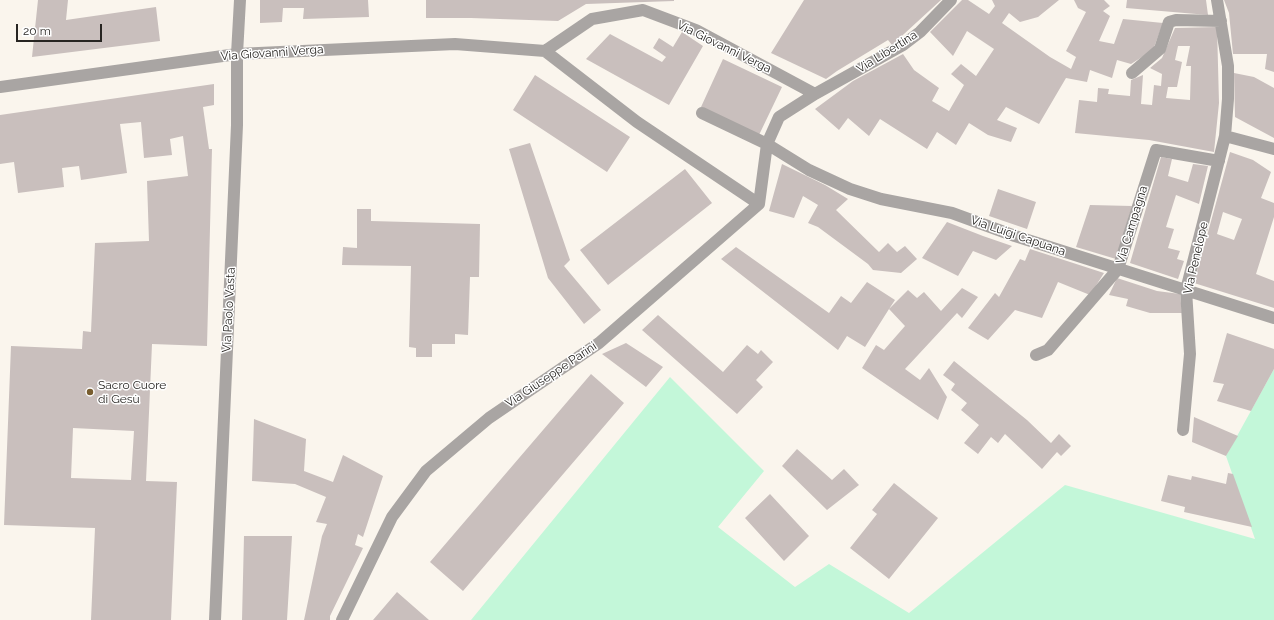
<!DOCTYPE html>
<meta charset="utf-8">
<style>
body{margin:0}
#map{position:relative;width:1274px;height:620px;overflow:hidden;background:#faf5ed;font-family:Raleway,sans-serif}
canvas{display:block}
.scale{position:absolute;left:16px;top:24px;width:86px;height:18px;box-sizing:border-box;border:2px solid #272522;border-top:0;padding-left:5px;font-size:12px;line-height:14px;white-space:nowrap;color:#272522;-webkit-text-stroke:3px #fff;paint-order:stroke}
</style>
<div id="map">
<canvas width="1274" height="620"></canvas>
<div class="scale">20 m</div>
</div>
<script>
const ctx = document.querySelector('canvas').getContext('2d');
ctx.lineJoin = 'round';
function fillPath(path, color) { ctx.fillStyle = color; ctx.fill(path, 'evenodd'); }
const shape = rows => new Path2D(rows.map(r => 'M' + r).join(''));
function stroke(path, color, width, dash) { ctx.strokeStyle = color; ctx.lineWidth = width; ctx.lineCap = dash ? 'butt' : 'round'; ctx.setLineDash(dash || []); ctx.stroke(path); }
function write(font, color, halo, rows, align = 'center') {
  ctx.font = font + ' Raleway,sans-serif'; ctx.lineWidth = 3; ctx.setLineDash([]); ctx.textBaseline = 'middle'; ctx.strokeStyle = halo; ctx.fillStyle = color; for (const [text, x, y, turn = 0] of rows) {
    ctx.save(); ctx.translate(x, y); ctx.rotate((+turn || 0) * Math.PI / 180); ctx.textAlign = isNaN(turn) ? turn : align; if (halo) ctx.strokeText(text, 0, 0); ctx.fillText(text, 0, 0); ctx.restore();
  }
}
fillPath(shape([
 [1274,369,1274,620,471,620,670,377,764,471,718,527,795,587,829,564,909,613,1065,485,1255,539,1226,456]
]), '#c3f7d9');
fillPath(shape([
 [38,0,68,0,66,20,156,7,160,41,32,57],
 [260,0,368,0,369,17,303,19,304,8,283,8,282,22,260,23],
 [426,0,674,0,674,1,586,4,558,21,471,18,426,18],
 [804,0,941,0,892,45,888,40,837,71,826,79,771,53],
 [962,0,968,0,989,14,995,6,992,0,1059,0,1038,17,1020,22,1009,13,1002,23,1050,57,1071,69,1076,57,1066,51,1086,12,1078,8,1074,0,1104,0,1110,6,1103,11,1110,16,1099,41,1114,44,1123,19,1163,23,1153,50,1131,64,1117,60,1112,78,1090,70,1087,82,1066,78,1039,124,1006,107,997,120,1017,128,1011,142,988,135,969,123,956,145,937,132,927,149,880,119,869,136,848,118,839,130,815,109,853,81,903,54,914,70,939,88,932,101,949,111,964,85,951,74,961,64,976,76,994,49,967,31,953,56,930,32],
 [1127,0,1206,0,1208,15,1126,8],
 [1224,0,1274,0,1274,72,1265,69,1267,54,1233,54,1229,13],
 [1217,27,1219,103,1214,152,1149,140,1075,133,1079,100,1097,102,1098,88,1109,89,1108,94,1130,96,1131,80,1143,75,1141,104,1152,105,1154,85,1161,86,1162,74,1150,68,1162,58,1175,28],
 [1178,46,1190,46,1186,66,1191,66,1190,100,1166,98,1168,87,1177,87,1182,62,1175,60],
 [682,32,703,46,669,105,586,59,610,34,662,62,666,57,653,48,659,38,673,47],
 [723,59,782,87,759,135,701,107],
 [1234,73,1254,77,1274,88,1274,138,1235,117],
 [535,75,630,137,607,172,513,110],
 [214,84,214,105,203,107,209,149,212,149,207,346,152,344,146,481,177,482,171,620,91,620,95,528,4,525,11,346,82,349,83,331,91,332,95,243,149,241,147,181,188,176,183,136,170,139,172,155,144,158,141,122,120,124,127,173,81,180,79,166,62,168,64,187,18,193,14,162,0,164,0,115],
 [73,428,134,431,131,480,71,478],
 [530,143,570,260,564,266,601,310,584,324,548,278,509,149],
 [1230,152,1253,160,1271,172,1261,198,1274,203,1274,217,1256,274,1274,281,1274,308,1194,283],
 [1223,212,1242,219,1234,240,1217,234],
 [1161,157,1172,159,1168,176,1188,182,1193,164,1208,166,1199,204,1176,195,1166,227,1174,229,1168,248,1180,251,1177,259,1184,261,1178,279,1130,263],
 [782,164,825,185,848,199,836,210,879,252,888,243,897,252,905,246,917,259,901,273,873,270,868,264,818,227,808,223,818,205,803,196,794,218,769,211],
 [685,169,712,203,608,285,580,250],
 [998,189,1036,202,1027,229,989,216],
 [1090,205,1132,206,1116,259,1076,247],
 [357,209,371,209,371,221,480,224,479,277,470,277,468,335,455,334,455,344,432,344,432,357,416,357,416,348,409,347,411,266,342,265,343,247,357,248],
 [947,222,983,236,1012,246,996,260,973,251,958,276,922,258],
 [736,247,829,313,841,296,851,303,867,282,895,300,889,309,908,290,917,298,924,292,941,311,962,288,978,297,962,318,957,313,905,369,920,380,929,368,947,397,938,420,862,368,876,345,884,350,905,326,889,309,865,347,847,336,838,350,721,259],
 [1030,249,1104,273,1090,295,1058,282,1042,318,1015,310,988,340,968,328,995,293,999,297,1020,259,1025,261],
 [1117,278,1157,291,1180,294,1182,313,1150,313,1126,306,1128,299,1109,295],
 [658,315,723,372,747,345,758,354,761,350,773,362,756,380,763,387,737,414,642,330],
 [1227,333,1274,349,1274,369,1251,411,1217,401,1224,384,1213,382],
 [626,343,663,367,646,387,602,354],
 [954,361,1027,420,1051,443,1059,434,1071,446,1061,456,1057,452,1042,469,1005,434,998,443,991,437,978,454,964,443,979,425,961,410,967,403,951,390,955,384,943,375],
 [591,374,624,403,463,591,430,562],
 [1194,417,1238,436,1226,456,1192,442],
 [254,419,306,439,304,471,333,482,343,455,383,476,363,537,358,534,355,545,363,548,330,616,330,620,304,620,322,536,327,524,316,522,326,497,295,484,252,481],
 [797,449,832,480,844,469,859,485,827,510,782,466],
 [1228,473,1233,474,1252,527,1184,512,1185,507,1161,501,1168,475,1191,480,1192,476,1226,484],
 [894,483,938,518,889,579,850,548,877,514,872,510],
 [770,494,809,536,784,561,745,518],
 [244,536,292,536,287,620,242,620],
 [397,592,429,620,373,620]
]), '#c9bfbd');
stroke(shape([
 [545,51,592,19,643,10,696,30,815,94],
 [1132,73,1160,49,1169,22,1176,20,1221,21],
 [0,87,237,54,455,44,545,51,637,122,759,204],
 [702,113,767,144,809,170,850,189,881,199,952,213,1015,236,1274,318],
 [1225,136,1274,149],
 [1036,355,1048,350,1118,269,1156,150,1219,161],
 [1183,430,1190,354,1186,290,1225,136,1228,99,1228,66,1217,0],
 [215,620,237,125,237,54,240,0],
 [342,620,392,517,426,471,489,418,599,343,759,204,767,144,779,117,815,94,903,45,920,32,951,0]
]), '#a9a5a3', 12);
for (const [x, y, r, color] of [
 [90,392,4,"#785d2f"]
]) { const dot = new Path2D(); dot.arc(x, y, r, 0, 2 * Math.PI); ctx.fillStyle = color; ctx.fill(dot); stroke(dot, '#fff', 1.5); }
write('12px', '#272522', '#fff', [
 ["Via Giovanni Verga",724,47,26],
 ["Via Libertina",887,52,-32],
 ["Via Giovanni Verga",272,53,-4],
 ["Via Campagna",1132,225,-73],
 ["Via Luigi Capuana",1018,236,19],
 ["Via Penelope",1196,258,-77],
 ["Via Paolo Vasta",229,310,-87],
 ["Via Giuseppe Parini",551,375,-34]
]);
write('12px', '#272522', '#fff', [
 ["Sacro Cuore",98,385],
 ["di Gesù",98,399]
], 'left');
</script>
